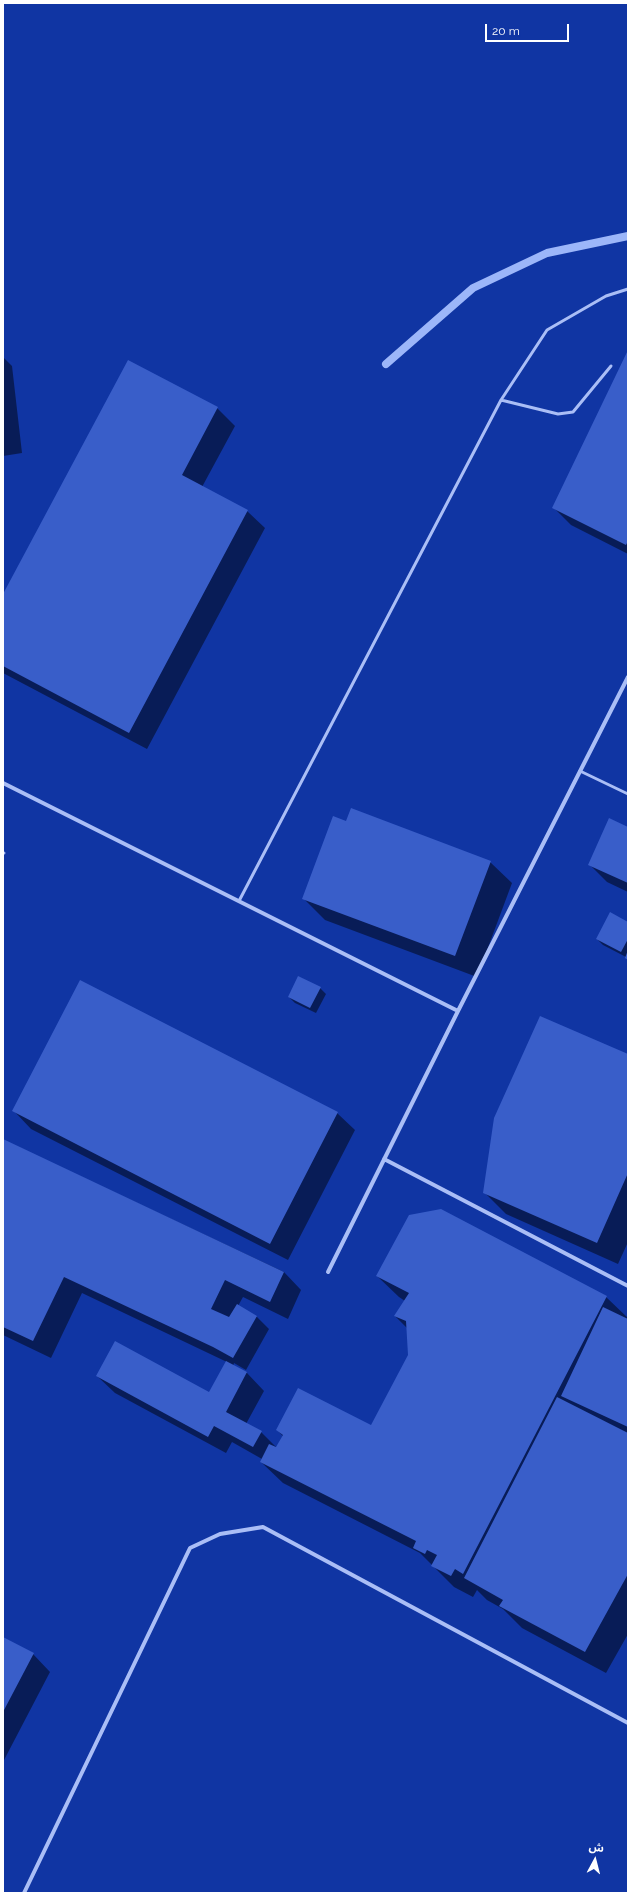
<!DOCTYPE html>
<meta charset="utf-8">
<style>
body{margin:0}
#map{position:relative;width:631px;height:1896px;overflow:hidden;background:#1035a3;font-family:Raleway,"Noto Sans Arabic",sans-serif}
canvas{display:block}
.frame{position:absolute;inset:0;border:4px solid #fff;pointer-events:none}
.north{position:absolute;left:575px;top:1840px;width:40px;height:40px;-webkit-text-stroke:3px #1035a3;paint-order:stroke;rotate:7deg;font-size:11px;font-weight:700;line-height:16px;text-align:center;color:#fff}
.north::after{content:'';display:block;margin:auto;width:14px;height:18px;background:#fff;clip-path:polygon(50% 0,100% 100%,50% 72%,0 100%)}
.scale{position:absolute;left:485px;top:24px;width:84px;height:18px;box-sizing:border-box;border:2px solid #fff;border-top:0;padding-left:5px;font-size:12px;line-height:14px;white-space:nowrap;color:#fff;-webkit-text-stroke:3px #1035a3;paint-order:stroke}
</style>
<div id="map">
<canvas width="631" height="1896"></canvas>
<div class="frame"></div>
<div class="north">ش</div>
<div class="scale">20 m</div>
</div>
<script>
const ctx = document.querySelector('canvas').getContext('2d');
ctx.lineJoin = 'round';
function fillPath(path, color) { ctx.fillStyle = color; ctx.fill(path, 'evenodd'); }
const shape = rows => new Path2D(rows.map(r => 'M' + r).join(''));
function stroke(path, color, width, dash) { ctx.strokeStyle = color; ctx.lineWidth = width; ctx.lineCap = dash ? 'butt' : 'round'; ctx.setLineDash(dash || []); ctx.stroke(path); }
fillPath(shape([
 [628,352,628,554,571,525,554,508],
 [3,357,12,366,22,453,3,456],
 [217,408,235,426,202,487,247,511,265,528,147,749,3,673,3,596],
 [346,822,490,862,512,883,477,977,325,920,303,898],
 [628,828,628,892,607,882,589,864],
 [628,923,628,960,626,957,603,945,597,939],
 [320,988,326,994,316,1013,295,1003,289,997],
 [628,1055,628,1242,618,1264,506,1214,484,1192],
 [14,1111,337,1113,355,1130,288,1260,31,1129],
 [3,1140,284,1272,301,1290,288,1319,243,1297,238,1306,257,1317,269,1329,246,1370,234,1363,233,1366,247,1373,264,1391,246,1424,261,1432,277,1448,283,1436,277,1430,371,1426,409,1355,408,1329,395,1316,405,1301,399,1297,377,1276,606,1297,628,1318,628,1634,606,1673,522,1628,503,1609,487,1600,477,1590,473,1597,454,1587,420,1553,283,1483,261,1462,262,1459,232,1442,226,1453,115,1393,97,1376,210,1393,227,1362,82,1293,51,1358,3,1335],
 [3,1638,33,1654,50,1672,3,1762]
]), '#0007');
stroke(shape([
 [386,364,473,288,547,253,628,236]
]), '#9cb6f9', 8);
fillPath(shape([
 [628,350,628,541,626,545,552,508],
 [128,360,218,407,182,475,248,510,129,733,3,666,3,594],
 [351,808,491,861,455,956,302,899,333,816,346,821],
 [609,818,628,827,628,883,588,865],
 [610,912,628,922,628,939,621,952,596,939],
 [628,950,628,960,625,958],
 [298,976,321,987,310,1008,288,997],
 [80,980,338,1112,270,1244,12,1111],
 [540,1016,628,1054,628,1173,597,1243,483,1193,494,1118],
 [3,1139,284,1272,270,1302,225,1280,211,1309,229,1317,237,1304,257,1316,233,1358,213,1347,64,1277,33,1341,3,1327],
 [441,1209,607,1296,463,1574,455,1569,451,1576,431,1566,437,1555,427,1550,425,1554,413,1548,416,1541,260,1462,269,1444,276,1447,283,1435,276,1430,298,1388,371,1425,408,1355,406,1321,394,1316,409,1293,376,1276,409,1215],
 [603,1307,628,1319,628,1427,561,1396],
 [115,1341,209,1392,226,1361,247,1372,226,1412,262,1431,253,1447,214,1426,208,1437,96,1376],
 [557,1397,628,1433,628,1574,585,1652,499,1606,503,1600,464,1578],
 [3,1637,34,1653,3,1712]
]), '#395ec9');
stroke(shape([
 [501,400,558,414,573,412,611,366],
 [580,771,628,794],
 [3,853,4,853],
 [239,901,501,400,547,330,606,296,628,289]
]), '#aabef6', 3);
stroke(shape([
 [3,783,458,1011],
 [384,1159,628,1286],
 [328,1272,458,1011,628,677],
 [24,1893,190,1548,220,1534,263,1527,628,1723]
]), '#aabef6', 4);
</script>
